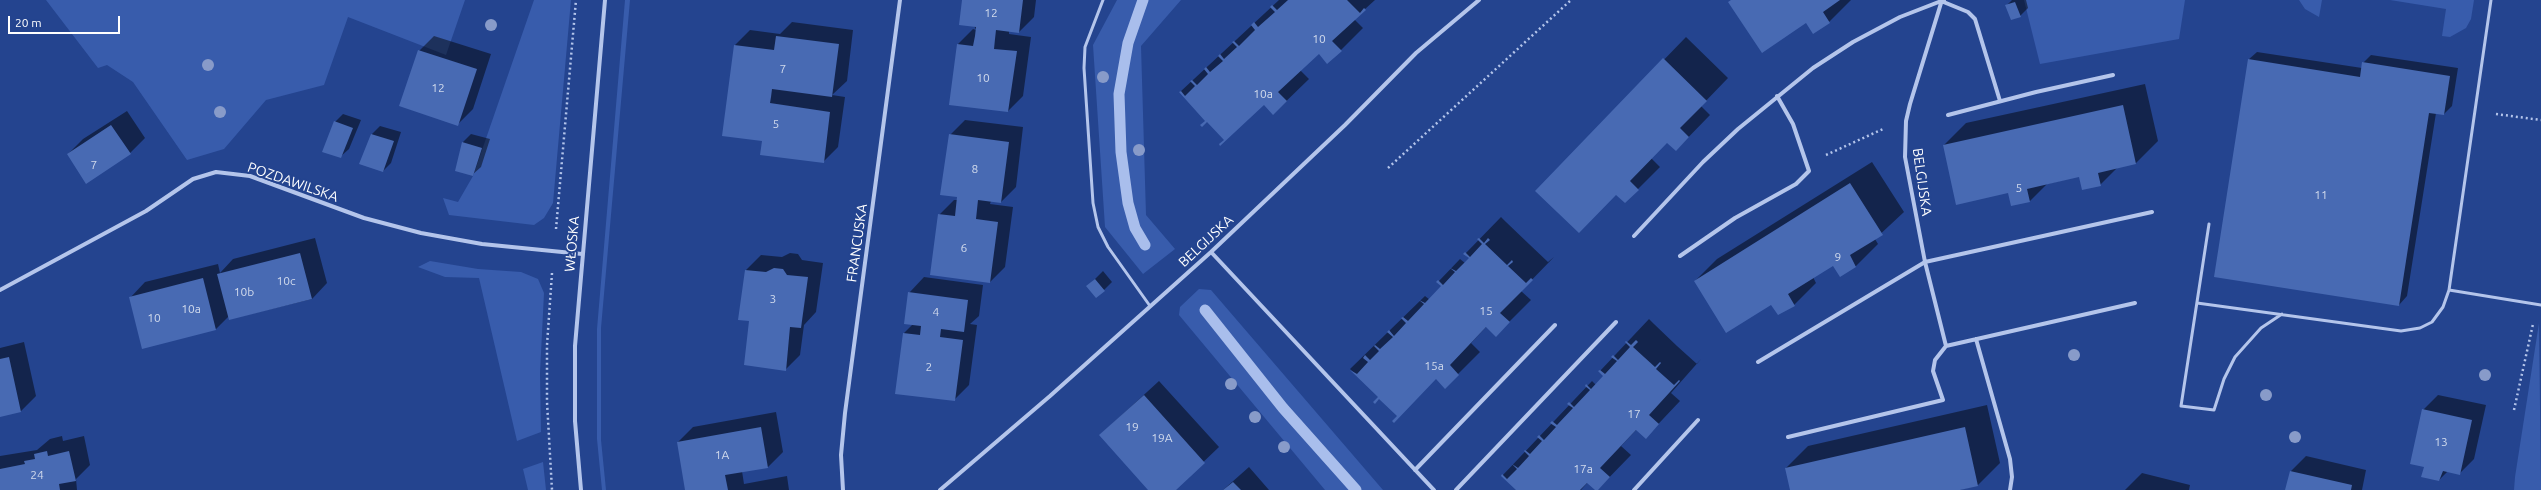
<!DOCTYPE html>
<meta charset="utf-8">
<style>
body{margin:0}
#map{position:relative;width:2541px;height:490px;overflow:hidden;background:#24448f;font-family:Ubuntu,sans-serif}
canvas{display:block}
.scale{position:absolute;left:8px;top:16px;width:112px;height:18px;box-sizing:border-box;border:2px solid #fff;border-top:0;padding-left:5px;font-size:12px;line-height:14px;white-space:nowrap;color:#fff;-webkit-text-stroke:3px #24448f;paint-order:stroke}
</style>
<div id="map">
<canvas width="2541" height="490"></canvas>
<div class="scale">20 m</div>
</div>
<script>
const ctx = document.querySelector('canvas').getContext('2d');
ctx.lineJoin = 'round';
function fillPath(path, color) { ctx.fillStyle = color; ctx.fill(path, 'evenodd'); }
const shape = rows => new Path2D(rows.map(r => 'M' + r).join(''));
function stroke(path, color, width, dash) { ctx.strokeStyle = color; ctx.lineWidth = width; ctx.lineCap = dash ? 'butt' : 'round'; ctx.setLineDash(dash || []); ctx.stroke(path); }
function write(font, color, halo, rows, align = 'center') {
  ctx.font = font + ' Ubuntu,sans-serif'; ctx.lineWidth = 4; ctx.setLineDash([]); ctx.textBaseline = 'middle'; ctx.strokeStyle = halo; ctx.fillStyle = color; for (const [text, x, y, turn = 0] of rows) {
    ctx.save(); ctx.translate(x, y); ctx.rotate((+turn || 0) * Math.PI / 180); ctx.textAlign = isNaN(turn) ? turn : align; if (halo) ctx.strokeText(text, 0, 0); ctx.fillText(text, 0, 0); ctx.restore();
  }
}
fillPath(shape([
 [46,0,465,0,446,55,348,17,324,85,266,100,224,149,187,160,133,82,107,65,98,68],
 [534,0,571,0,553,203,544,218,534,225,449,215,443,198,458,202,473,176],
 [625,0,630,0,601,328,601,440,606,490,602,490,597,439,597,329],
 [1117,0,1181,0,1141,46,1146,215,1175,249,1143,274,1105,227,1093,45],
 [2024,0,2185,0,2179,39,2040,64],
 [2299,0,2322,0,2319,17,2305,9],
 [2390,0,2474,0,2471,19,2466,28,2450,37,2442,36,2446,9],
 [430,261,478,269,521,272,538,279,544,293,540,373,541,432,517,441,479,278,445,277,418,267],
 [1199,289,1211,290,1383,490,1325,490,1179,315,1180,307],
 [2539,323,2541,490,2514,490,2515,477],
 [543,462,546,490,528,490,523,469]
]), '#385cac');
fillPath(shape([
 [963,0,1036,0,1034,17,1019,32,1009,30,1009,34,1031,37,1023,96,1008,111,950,104,958,44,973,29,976,30],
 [1279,0,1375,0,1354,19,1363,28,1341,50,1319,53,1300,70,1309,79,1273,114,1264,103,1225,140,1180,92],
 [1731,0,1851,0,1829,22,1806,22],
 [2012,0,2026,0,2028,8,2020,16,2006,6],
 [792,22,853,30,847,81,832,95,845,97,838,147,823,162,763,140,735,45,750,30,780,34],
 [434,36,491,54,473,109,458,124,419,51],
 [1686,37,1728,78,1701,106,1710,115,1676,150,1667,142,1651,158,1660,167,1625,202,1616,194,1537,191],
 [2257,52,2362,68,2363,63,2371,55,2458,68,2452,106,2444,114,2436,113,2407,296,2399,305,2248,60],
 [2145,84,2158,141,2136,163,2118,167,2100,185,2080,176,2047,184,2030,201,2009,192,1944,145,1966,123],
 [127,111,145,138,130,153,68,154,83,139],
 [343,114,361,120,349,149,340,157,335,122],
 [965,120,1023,127,1016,187,1001,202,991,201,990,204,1013,207,1005,267,990,282,939,215,954,200,958,200,950,135],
 [380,126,401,132,391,163,383,171,372,134],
 [471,134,490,139,481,167,472,175,456,170,463,142],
 [1872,162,1904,212,1875,239,1878,244,1856,266,1840,276,1833,264,1813,277,1816,283,1794,305,1771,303,1695,281,1717,259],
 [1501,217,1506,222,1511,217,1506,222,1529,244,1534,239,1529,244,1548,262,1554,257,1521,291,1531,300,1496,335,1487,326,1471,343,1480,352,1445,387,1436,378,1399,416,1350,369,1425,296,1430,300,1443,286,1438,282,1460,259,1465,263,1470,258,1465,254],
 [315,238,327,283,312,299,230,319,229,316,216,329,130,298,145,282,218,264,220,273,233,259],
 [790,253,798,254,802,260,823,263,816,312,804,325,800,355,785,370,750,320,740,319,746,270,761,255,782,257],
 [1103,271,1112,282,1104,290,1088,286],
 [924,277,983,285,979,316,970,324,977,325,969,385,954,400,896,393,904,333,913,324,909,293],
 [1649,319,1654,324,1659,319,1654,324,1677,346,1682,341,1677,346,1697,364,1701,359,1671,393,1680,401,1646,437,1637,429,1621,446,1631,455,1597,490,1588,482,1581,490,1517,490,1502,476,1592,381,1596,385,1605,376,1600,371],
 [24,342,36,396,21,411,0,416,0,348],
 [1159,381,1219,447,1174,490,1149,490,1100,435],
 [2438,395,2486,405,2474,459,2459,474,2448,471,2439,480,2426,467,2423,410],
 [1987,405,2000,463,1978,485,1959,490,1791,490,1786,468,1808,446],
 [776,412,783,452,768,467,742,471,744,484,787,476,789,490,686,490,678,442,693,427],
 [62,436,63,441,84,436,90,465,76,479,77,490,0,490,0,456,37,450,50,439],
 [2306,456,2366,470,2362,490,2286,490,2291,471],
 [1249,467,1269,490,1223,490],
 [2142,473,2190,485,2189,490,2125,490]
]), '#0007');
stroke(shape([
 [1143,0,1128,43,1119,94,1121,152,1128,203,1135,228,1145,245],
 [1205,310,1283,408,1356,490]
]), '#a9beec', 11);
fillPath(shape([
 [962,0,1023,0,1019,33,996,30,995,39,994,49,1017,51,1008,112,949,105,957,44,973,46,975,36,976,27,959,25],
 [1288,0,1347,0,1360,13,1364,8,1366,10,1332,41,1342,51,1327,64,1319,54,1278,92,1287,101,1273,115,1264,105,1220,146,1219,144,1224,140,1207,122,1202,127,1200,125,1205,121,1179,92,1181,91,1185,96,1195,86,1190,81,1192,80,1197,85,1208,74,1204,69,1206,67,1210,72,1223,61,1218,56,1220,54,1224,59,1237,47,1232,42,1234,41,1239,46,1255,30,1251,25,1254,22,1258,27,1275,12,1270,7,1272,5,1277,10],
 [1731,0,1840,0,1823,12,1830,23,1813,34,1806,23,1762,53,1728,2],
 [2015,2,2021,17,2011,20,2005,5],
 [776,36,839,44,832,97,772,89,771,97,770,103,830,112,824,163,760,155,762,141,722,136,734,45,774,50],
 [418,50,477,69,458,126,399,106],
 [1663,58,1707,101,1680,128,1689,137,1676,151,1667,143,1630,181,1639,190,1625,203,1616,195,1579,233,1535,191],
 [2248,59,2360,77,2362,62,2450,76,2444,115,2429,113,2399,306,2214,277],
 [2123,105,2136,164,2098,173,2101,186,2082,190,2079,177,2027,189,2030,202,2011,206,2008,193,1956,205,1943,145],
 [334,121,353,128,341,158,322,152],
 [111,125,131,154,86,184,67,154],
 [371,134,394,141,383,172,359,164],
 [949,134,1009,142,1001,203,978,200,976,219,998,222,990,283,930,275,938,214,955,216,957,197,940,195],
 [462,142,482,148,473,176,455,171],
 [1850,183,1883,235,1850,255,1856,267,1840,277,1833,266,1788,294,1795,306,1778,315,1771,305,1726,333,1694,281],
 [1479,238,1484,243,1488,238,1490,240,1485,244,1507,265,1512,260,1513,262,1508,266,1526,283,1531,278,1533,280,1500,313,1510,322,1496,337,1486,327,1450,365,1459,375,1445,389,1436,379,1394,423,1392,421,1397,416,1379,399,1375,404,1373,402,1378,397,1350,370,1357,374,1368,362,1363,358,1365,355,1370,360,1379,351,1374,346,1375,345,1380,349,1393,337,1387,332,1389,330,1394,336,1406,323,1401,318,1403,317,1408,321,1424,304,1419,300,1425,303,1441,286,1436,282,1438,280,1443,285,1455,272,1450,268,1456,271,1469,258,1463,254,1465,252,1470,257,1482,244,1477,239],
 [300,253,312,299,229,320,217,274],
 [774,268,783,269,787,275,808,277,801,328,790,327,786,371,744,365,749,321,738,320,745,270,766,272],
 [203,278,216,330,142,349,129,297],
 [1095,279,1105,291,1096,298,1086,286],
 [908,292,968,300,964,332,941,329,940,337,963,340,955,401,895,394,903,333,920,335,921,326,904,324],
 [1636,340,1638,342,1633,347,1655,367,1660,362,1661,363,1656,369,1674,385,1679,380,1680,381,1649,415,1659,424,1646,439,1636,430,1600,468,1610,477,1598,490,1595,490,1587,483,1580,490,1516,490,1501,476,1502,474,1507,479,1517,469,1512,464,1518,468,1529,456,1524,451,1525,450,1530,454,1542,441,1537,437,1539,435,1544,440,1556,427,1550,423,1552,421,1557,425,1573,408,1567,404,1569,402,1574,407,1590,390,1585,386,1586,384,1591,389,1603,376,1598,371,1600,370,1605,374,1617,361,1611,357,1613,355,1618,360,1630,347,1625,342,1626,341,1631,345],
 [9,357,21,412,0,417,0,359],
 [1144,395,1205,463,1176,490,1148,490,1099,435],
 [2422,409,2472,420,2460,475,2443,471,2439,481,2421,477,2424,467,2410,464],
 [761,427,768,468,725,475,728,490,685,490,677,442],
 [1965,427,1978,486,1960,490,1790,490,1785,468],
 [47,451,48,456,69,451,76,481,59,484,60,490,0,490,0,469,25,464,24,461,35,459,34,454],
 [2290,471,2352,485,2351,490,2285,490],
 [1233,482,1241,490,1223,490]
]), '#486ab3');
stroke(shape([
 [2496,114,2541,120],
 [1826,155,1883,129],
 [1388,168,1571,0],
 [556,229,576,0],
 [552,273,547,345,547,402,552,490],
 [2514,410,2533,324]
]), '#b4c5eb', 2.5, [2, 3]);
stroke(shape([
 [1103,0,1085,47,1084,68,1093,203,1098,227,1108,247,1150,306],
 [2209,224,2181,406,2214,410,2224,379,2235,357,2261,328,2282,314],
 [2449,290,2541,305],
 [2197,303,2401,331,2420,328,2432,322,2443,307,2449,290,2491,0]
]), '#b4c5eb', 3);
stroke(shape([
 [1942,0,1910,104,1906,121,1905,157,1925,262,1946,346],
 [1941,1,1968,12,1975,19,2000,101],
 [1948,115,2036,92,2113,75],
 [1634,236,1703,162,1738,129,1813,68,1853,42,1900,17,1944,0],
 [1211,252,1434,490],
 [1680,256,1735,218,1796,184,1809,171,1793,124,1777,96],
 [0,290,146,211,193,179,216,172,250,176,364,218,421,233,482,244,582,254],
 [1976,339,2010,459,2012,477,2010,490],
 [1758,362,1925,262,2152,212],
 [1788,437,1943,400,1933,371,1935,360,1946,346,2135,303],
 [1415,470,1555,325],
 [581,490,575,421,575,346,605,0],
 [843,490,841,455,845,413,900,0],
 [940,490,1050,396,1211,252,1345,125,1416,53,1479,0],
 [1456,490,1616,322],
 [1634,490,1698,420]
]), '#b4c5eb', 4);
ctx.fillStyle = '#889bc9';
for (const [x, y] of [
 [491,25],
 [208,65],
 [1103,77],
 [220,112],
 [1139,150],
 [2074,355],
 [2485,375],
 [1231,384],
 [2266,395],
 [1255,417],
 [2295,437],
 [1284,447]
]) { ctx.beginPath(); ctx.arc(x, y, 6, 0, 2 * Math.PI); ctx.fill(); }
write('12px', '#d1daec', null, [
 ["12",991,13],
 ["10",1319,39],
 ["7",783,69],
 ["10",983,78],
 ["12",438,88],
 ["10a",1263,94],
 ["5",776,124],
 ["7",94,165],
 ["8",975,169],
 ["5",2019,188],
 ["11",2321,195],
 ["6",964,248],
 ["9",1838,257],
 ["10c",286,281],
 ["10b",244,292],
 ["3",773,299],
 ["10a",191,309],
 ["15",1486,311],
 ["4",936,312],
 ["10",154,318],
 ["15a",1434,366],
 ["2",929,367],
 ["17",1634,414],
 ["19",1132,427],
 ["19A",1162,438],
 ["13",2441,442],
 ["1A",722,455],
 ["17a",1583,469],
 ["24",37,475]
]);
write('14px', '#fff', '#24448f', [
 ["POZDAWILSKA",293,182,19],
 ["BELGIJSKA",1922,182,82],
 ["BELGIJSKA",1206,241,-43],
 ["FRANCUSKA",857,243,-82],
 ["WŁOSKA",572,244,-85]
]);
</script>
